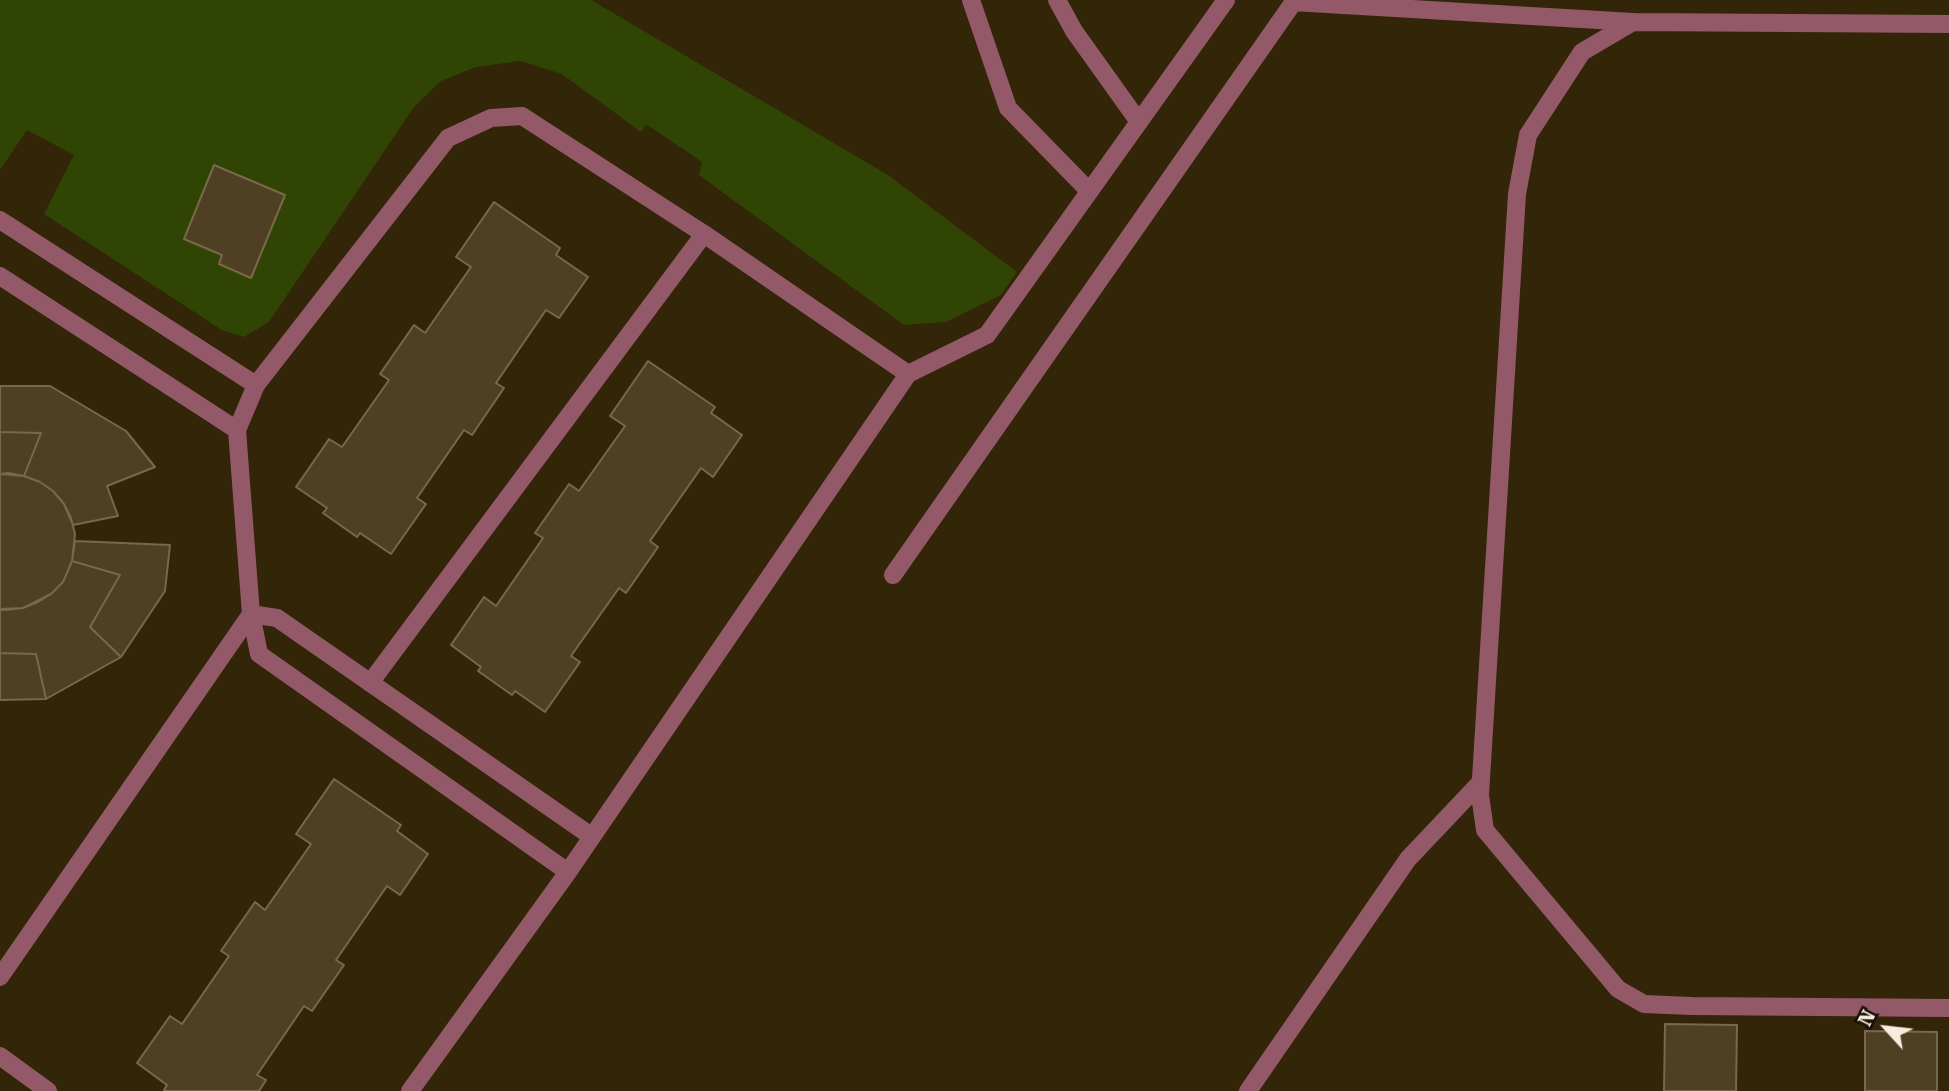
<!DOCTYPE html>
<style>
body{margin:0}
#map{position:relative;width:1949px;height:1091px;overflow:hidden;background:#332508;font-family:"Roboto Serif",serif}
canvas{display:block}
.north{position:absolute;left:1851px;top:993px;width:70px;height:70px;-webkit-text-stroke:5px #160f05;paint-order:stroke;rotate:297deg;font-size:19px;font-weight:700;line-height:28px;text-align:center;color:#f7eddd}
.north::after{content:'';display:block;margin:auto;width:24px;height:32px;background:#f7eddd;clip-path:polygon(50% 0,100% 100%,50% 72%,0 100%)}
</style>
<div id="map">
<canvas width="1949" height="1091"></canvas>
<div class="north">N</div>
</div>
<script>
const ctx = document.querySelector('canvas').getContext('2d');
ctx.lineJoin = 'round';
function fillPath(path, color) { ctx.fillStyle = color; ctx.fill(path, 'evenodd'); }
const shape = rows => new Path2D(rows.map(r => 'M' + r).join(''));
function stroke(path, color, width, dash) { ctx.strokeStyle = color; ctx.lineWidth = width; ctx.lineCap = dash ? 'butt' : 'round'; ctx.setLineDash(dash || []); ctx.stroke(path); }
fillPath(shape([
 [0,0,591,0,888,175,1017,272,1001,295,946,322,904,325,699,175,702,162,646,124,641,132,562,74,520,61,476,67,441,81,414,107,269,322,244,337,222,330,44,214,74,155,27,130,0,170]
]), '#304404');
const building = shape([
 [214,165,285,195,251,278,219,264,222,255,184,239,214,165],
 [494,202,560,248,556,255,588,277,559,318,546,310,496,383,504,388,472,435,464,430,417,498,426,504,391,554,360,533,357,537,323,513,327,508,296,487,329,439,342,447,389,380,380,374,414,325,425,333,471,267,456,257,494,202],
 [648,361,715,407,711,413,742,435,713,477,701,468,650,541,658,547,626,593,619,588,571,656,580,662,545,712,515,691,512,695,478,671,481,667,451,645,484,597,496,606,543,538,535,533,569,484,579,491,625,426,610,416,648,361],
 [0,386,50,386,126,431,155,467,107,486,118,516,73,525,64,504,53,491,40,482,24,476,41,433,0,432,0,386],
 [0,432,41,433,24,476,0,474,0,432],
 [8,473,24,476,40,482,53,491,64,504,71,518,75,534,72,561,63,582,51,594,38,602,23,608,6,610,0,610,0,474,8,473],
 [75,541,170,545,165,591,121,657,90,627,120,575,72,561,75,541],
 [72,561,120,575,90,627,121,657,46,699,36,654,0,653,0,609,23,608,51,594,63,582,72,561],
 [0,653,36,654,46,699,0,700,0,653],
 [334,779,401,825,397,831,428,854,400,895,387,886,336,960,344,965,312,1011,304,1006,257,1075,266,1080,259,1091,166,1091,164,1090,167,1085,137,1063,170,1016,182,1024,229,956,221,951,255,902,265,910,311,844,296,834,334,779],
 [1665,1024,1737,1025,1736,1091,1664,1091,1665,1024],
 [1865,1031,1937,1032,1937,1091,1865,1091,1865,1031]
]);
fillPath(building, '#4f4024');
stroke(building, '#79684b', 2);
stroke(shape([
 [971,0,1008,108,1089,191],
 [1057,0,1074,31,1139,122],
 [1293,2,1633,22],
 [1949,24,1633,22,1582,52,1528,135,1517,194,1480,795,1485,830,1618,989,1644,1004,1691,1006,1949,1008],
 [0,220,256,385],
 [0,276,237,430],
 [893,575,1295,0],
 [251,614,277,618,591,836],
 [370,683,704,234],
 [568,872,259,654,251,614,237,430,256,385,448,138,491,118,522,116,704,234,908,374],
 [0,977,251,614],
 [0,1056,48,1091],
 [410,1091,568,872,908,374,987,335,1226,0],
 [1248,1091,1408,859,1480,783]
]), '#945969', 18);
</script>
